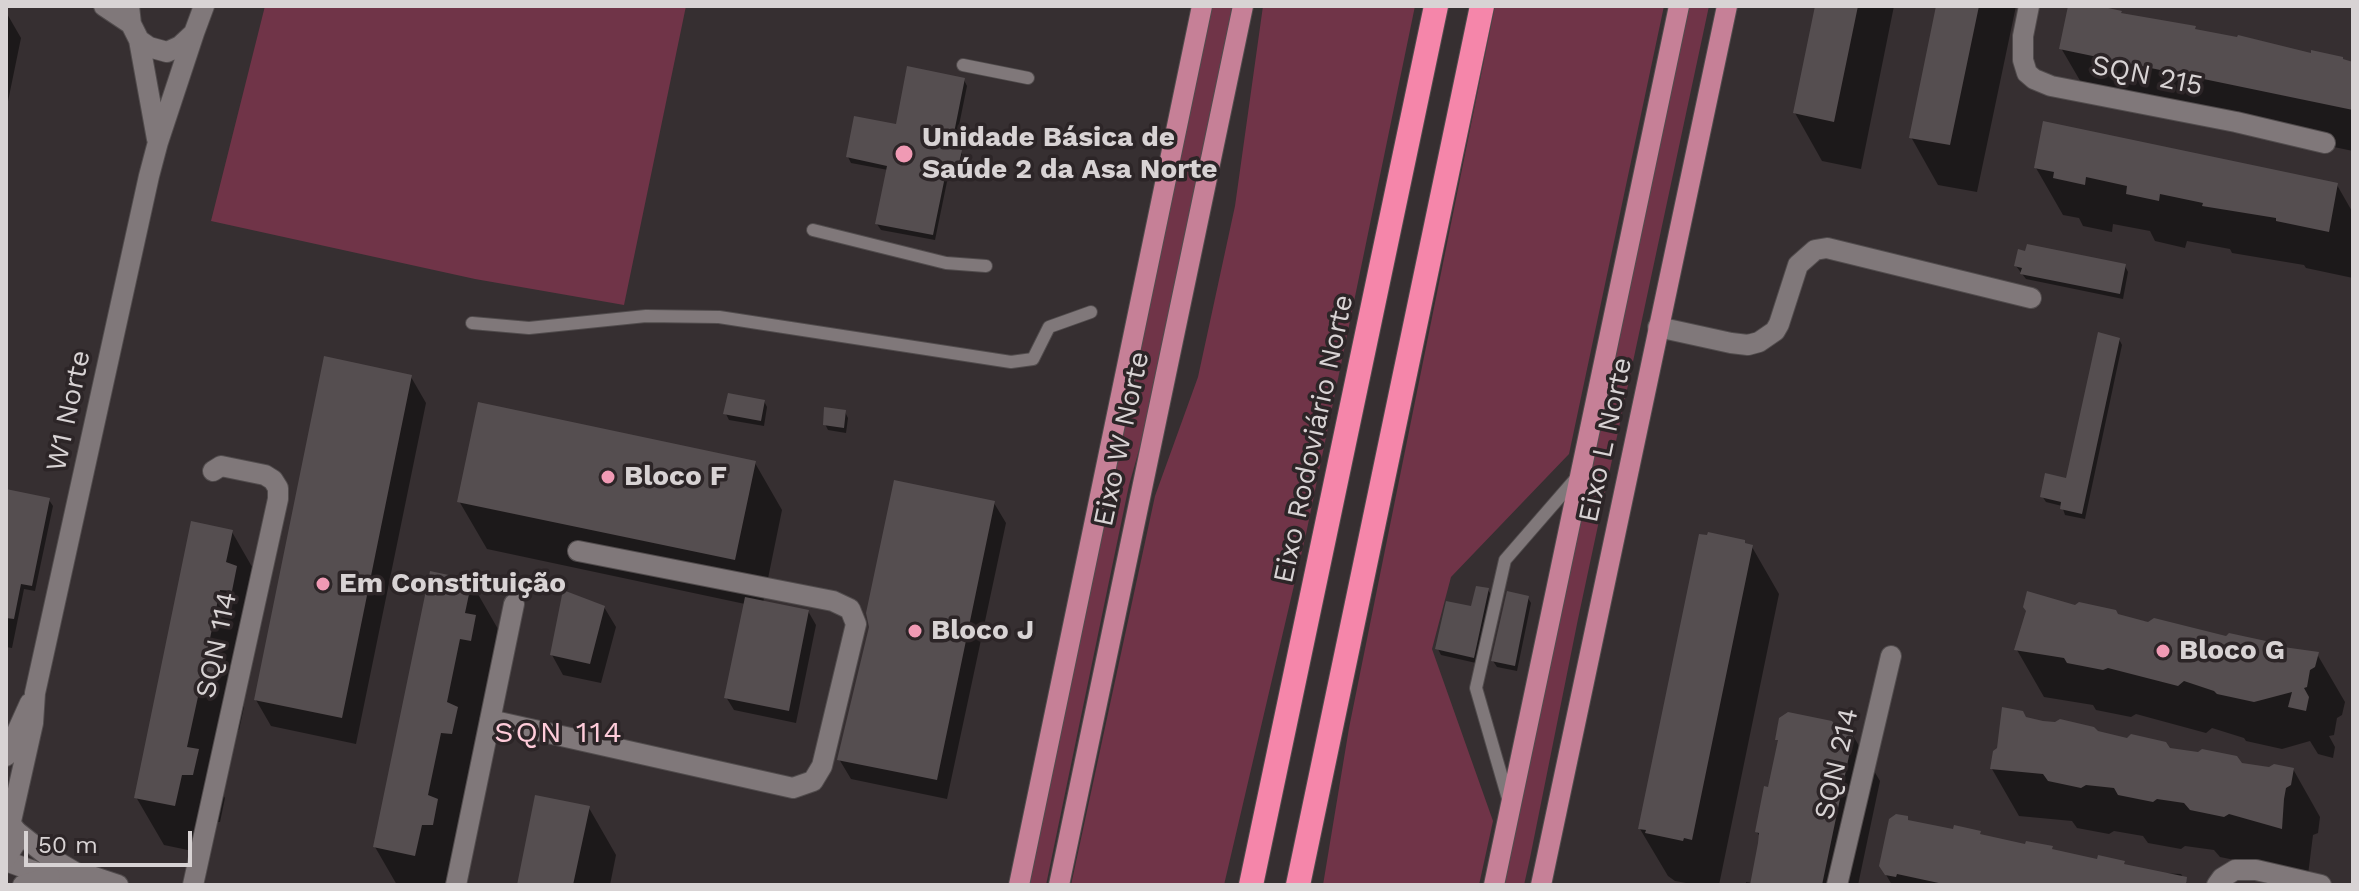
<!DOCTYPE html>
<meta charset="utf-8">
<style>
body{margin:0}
#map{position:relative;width:2359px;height:891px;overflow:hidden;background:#362f31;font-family:"Work Sans",sans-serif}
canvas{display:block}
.frame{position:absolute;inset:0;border:8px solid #d8d3d4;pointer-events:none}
.scale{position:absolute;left:24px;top:831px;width:168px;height:36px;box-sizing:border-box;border:4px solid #d8d3d4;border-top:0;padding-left:10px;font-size:24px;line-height:28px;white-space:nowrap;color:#d8d3d4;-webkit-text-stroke:6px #2c2527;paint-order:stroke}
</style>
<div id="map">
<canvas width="2359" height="891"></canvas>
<div class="frame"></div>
<div class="scale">50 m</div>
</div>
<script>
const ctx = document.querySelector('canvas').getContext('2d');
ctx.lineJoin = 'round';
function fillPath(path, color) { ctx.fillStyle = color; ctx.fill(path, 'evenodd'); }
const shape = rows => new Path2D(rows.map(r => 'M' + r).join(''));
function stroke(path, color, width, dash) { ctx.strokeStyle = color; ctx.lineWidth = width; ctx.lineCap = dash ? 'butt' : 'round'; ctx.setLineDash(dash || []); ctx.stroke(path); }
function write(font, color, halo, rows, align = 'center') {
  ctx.font = font + ' "Work Sans",sans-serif'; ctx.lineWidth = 7; ctx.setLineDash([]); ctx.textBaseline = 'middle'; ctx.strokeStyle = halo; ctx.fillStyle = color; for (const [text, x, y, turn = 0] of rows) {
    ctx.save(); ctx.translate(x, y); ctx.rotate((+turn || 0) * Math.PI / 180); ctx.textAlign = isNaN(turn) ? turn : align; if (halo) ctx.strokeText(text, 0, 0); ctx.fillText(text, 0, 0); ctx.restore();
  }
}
fillPath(shape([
 [265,6,686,6,624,305,475,279,211,221],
 [1208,6,1233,6,1157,387,1129,485,1046,885,1029,885],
 [1263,6,1415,6,1306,534,1224,885,1071,885,1155,496,1198,377,1235,206],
 [1495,6,1664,6,1569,454,1451,577,1432,649,1493,821,1479,885,1323,885,1349,728],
 [1689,6,1709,6,1578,619,1530,858,1524,885,1504,885]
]), '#703448');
fillPath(shape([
 [1817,6,1894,6,1861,169,1822,161,1795,113],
 [1938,6,2016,6,1977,192,1938,185,1911,137],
 [2070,6,2353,63,2353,151,2089,96,2061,48],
 [6,12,21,38,6,111],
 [964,80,967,86,954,150,961,152,964,158,961,174,949,172,935,240,881,230,877,224,888,170,851,163,848,157],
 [2036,168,2337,185,2353,213,2353,278,2306,268,2304,265,2232,253,2230,249,2187,241,2185,248,2155,241,2150,231,2113,224,2112,232,2083,226,2079,218,2063,215],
 [2016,266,2125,266,2128,272,2123,299,2026,279],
 [2119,339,2122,345,2085,519,2065,515,2062,506,2046,502,2042,496,2068,480],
 [411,377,426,403,356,744,271,726,256,700],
 [764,401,767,407,764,426,729,420,726,414],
 [845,412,848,418,846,433,828,430,825,424],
 [755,463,782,510,763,603,808,611,816,625,796,723,734,710,726,697,745,604,487,549,459,501],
 [6,491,49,500,53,506,35,591,24,589,12,648,6,647],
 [994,503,1006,523,947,799,851,779,839,759],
 [232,532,259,579,255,601,263,615,258,638,247,637,235,692,244,707,239,730,228,730,216,783,225,798,220,822,208,822,202,853,164,845,136,797],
 [1746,546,1752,547,1779,594,1719,885,1697,885,1675,881,1668,876,1640,829],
 [471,582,498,629,494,650,502,665,498,688,487,686,475,741,484,757,479,781,467,780,456,834,465,848,460,872,448,872,445,885,397,885,375,847],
 [1488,590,1492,596,1476,663,1441,655,1438,649],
 [1528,598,1531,603,1517,671,1497,667,1493,661],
 [604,607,616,627,601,683,563,675,552,655],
 [2075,607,2267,647,2317,654,2345,702,2342,715,2337,718,2334,735,2329,736,2335,747,2333,758,2318,754,2310,741,2282,749,2246,741,2244,738,2212,728,2206,733,2136,714,2131,717,2096,710,2093,705,2044,697,2017,650],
 [2025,718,2240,765,2293,769,2320,817,2318,833,2313,835,2308,875,2220,857,2214,850,2185,846,2181,849,2148,843,2143,836,2114,831,2109,834,2077,828,2072,821,2019,816,1992,769],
 [1836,730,1852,734,1880,781,1858,885,1746,885,1746,882,1752,883,1760,837,1757,832,1780,743,1777,739],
 [589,808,616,855,610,885,519,885],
 [1909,822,1943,829,1979,833,1982,837,2027,846,2051,848,2054,852,2159,873,2181,874,2188,885,1892,885,1881,866]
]), '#0007');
fillPath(shape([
 [1815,6,1858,6,1834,122,1793,113],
 [1936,6,1979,6,1950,145,1909,138],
 [2068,6,2099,6,2122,11,2121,13,2196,26,2195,29,2237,37,2238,35,2311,53,2311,50,2343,57,2343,59,2353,62,2353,110,2059,49],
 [907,66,965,78,951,148,962,150,958,169,947,167,933,235,875,224,887,166,846,157,854,116,896,124],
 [2043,121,2338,183,2329,232,2276,221,2276,218,2202,206,2203,203,2160,194,2159,201,2126,194,2127,186,2086,177,2085,185,2053,178,2054,172,2034,168],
 [2027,244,2126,264,2120,294,2020,274,2022,268,2014,266,2018,249,2025,251],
 [2098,332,2120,338,2082,514,2060,509,2061,502,2040,497,2045,473,2066,478],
 [324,356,412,375,342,718,254,700],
 [728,393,765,400,761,421,723,414],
 [478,402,756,461,735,560,457,502],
 [824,407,846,410,844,428,823,425],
 [894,480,995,501,937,780,837,760,869,627,866,613],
 [6,489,50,498,32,586,21,584,14,619,6,618],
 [191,521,233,530,226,562,237,566,232,591,220,590,207,653,217,658,212,683,201,683,187,747,199,749,193,775,182,775,175,806,134,798],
 [1708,532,1745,540,1745,543,1753,545,1692,840,1684,838,1683,841,1645,833,1646,830,1638,829,1699,534,1707,535],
 [430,571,472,580,465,613,476,615,471,641,460,639,447,702,458,707,452,734,441,733,428,795,438,799,433,825,422,825,415,856,373,847],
 [1476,586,1489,588,1474,658,1435,649,1446,601,1471,606],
 [563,590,605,606,590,664,550,655],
 [1507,591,1529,596,1515,666,1491,661],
 [2027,591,2075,605,2079,602,2116,610,2118,614,2148,622,2154,618,2226,636,2229,633,2266,641,2269,645,2319,652,2315,667,2310,670,2307,687,2304,688,2309,697,2306,711,2288,707,2292,692,2254,702,2217,694,2214,691,2184,681,2178,686,2108,668,2103,670,2067,663,2064,658,2014,650,2026,611,2023,607],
 [745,597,809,610,789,711,724,698],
 [2002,707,2023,711,2026,717,2043,721,2055,722,2060,719,2094,727,2098,731,2127,738,2131,734,2166,742,2170,748,2198,752,2202,749,2237,756,2242,763,2269,767,2274,764,2294,768,2291,785,2286,788,2284,799,2282,829,2229,814,2224,817,2190,810,2184,803,2157,799,2153,802,2118,795,2114,788,2086,785,2081,788,2048,781,2043,774,1990,769,1993,751,1997,748],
 [1788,712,1832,721,1837,728,1854,732,1822,885,1750,885,1758,843,1759,833,1755,832,1764,786,1768,787,1778,740,1775,740,1779,718],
 [535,795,590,806,573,885,517,885],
 [1896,814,1908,816,1908,820,1953,829,1954,825,1981,831,1980,834,2025,844,2026,841,2053,846,2052,849,2097,859,2098,855,2125,861,2124,864,2187,877,2186,885,1948,885,1897,874,1896,877,1885,875,1879,866,1889,819]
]), '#554e50');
const lane = shape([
 [963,65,1028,78],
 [813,230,946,263,986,266],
 [472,323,529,328,646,316,719,317,1011,362,1033,359,1049,327,1091,312],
 [1509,802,1476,688,1505,560,1578,476]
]);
const street = shape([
 [2029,6,2023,36,2023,60,2027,73,2034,79,2051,86,2236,122,2325,143],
 [1658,327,1731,343,1748,345,1759,342,1775,331,1779,324,1798,265,1815,250,1827,248,2031,298],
 [490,720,793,788,813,781,822,766,856,624,850,609,833,601,578,551],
 [16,831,49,857,78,874],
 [6,861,50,877,85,874,118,885],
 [193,885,278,499,278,488,273,480,265,475,221,466,213,471],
 [456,885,514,604],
 [1837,885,1891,656],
 [2217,885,2222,878,2235,870,2256,870,2321,885]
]);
const secondary = shape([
 [104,6,131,24],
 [129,6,131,24,139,40,149,47,167,52,180,46,194,33,204,6],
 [139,40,157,139],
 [6,756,30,703],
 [6,817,16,831,16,842,6,858],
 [11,821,33,723,35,693,149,176,158,142,194,33],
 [23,885,50,877]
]);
const primary = shape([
 [1019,885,1202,6],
 [1059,885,1243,6],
 [1494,885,1679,6],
 [1541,885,1727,6]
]);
const highway = shape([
 [1251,885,1436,6],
 [1298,885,1482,6]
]);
stroke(lane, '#514c4d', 14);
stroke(street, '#514c4d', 22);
stroke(secondary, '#514c4d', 22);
stroke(primary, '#514c4d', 22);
stroke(highway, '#514c4d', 26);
stroke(lane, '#80787a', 12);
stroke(street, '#80787a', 20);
stroke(secondary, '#80787a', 20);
stroke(primary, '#c68097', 20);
stroke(highway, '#f586aa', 24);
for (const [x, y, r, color] of [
 [904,154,10,"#f09ab4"],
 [608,477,8,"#f09ab4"],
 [323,584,8,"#f09ab4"],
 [915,631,8,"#f09ab4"],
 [2163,651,8,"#f09ab4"]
]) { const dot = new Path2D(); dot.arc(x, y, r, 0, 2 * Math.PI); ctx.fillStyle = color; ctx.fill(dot); stroke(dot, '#2c2527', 3); }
write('28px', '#d8d3d4', '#2c2527', [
 ["SQN 215",2147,76,11],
 ["W1 Norte",69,411,-78],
 ["Eixo W Norte",1122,439,-78],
 ["Eixo Rodoviário Norte",1314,439,-78],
 ["Eixo L Norte",1606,440,-78],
 ["SQN 114",217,645,-78],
 ["SQN 214",1837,764,-77]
]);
write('bold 28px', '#d8d3d4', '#2c2527', [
 ["Unidade Básica de",922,138],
 ["Saúde 2 da Asa Norte",922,170],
 ["Bloco F",624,477],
 ["Em Constituição",339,584],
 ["Bloco J",931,631],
 ["Bloco G",2179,651]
], 'left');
ctx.letterSpacing = '2px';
write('30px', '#ffccda', '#2c2527', [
 ["SQN 114",559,733]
]);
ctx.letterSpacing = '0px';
</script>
